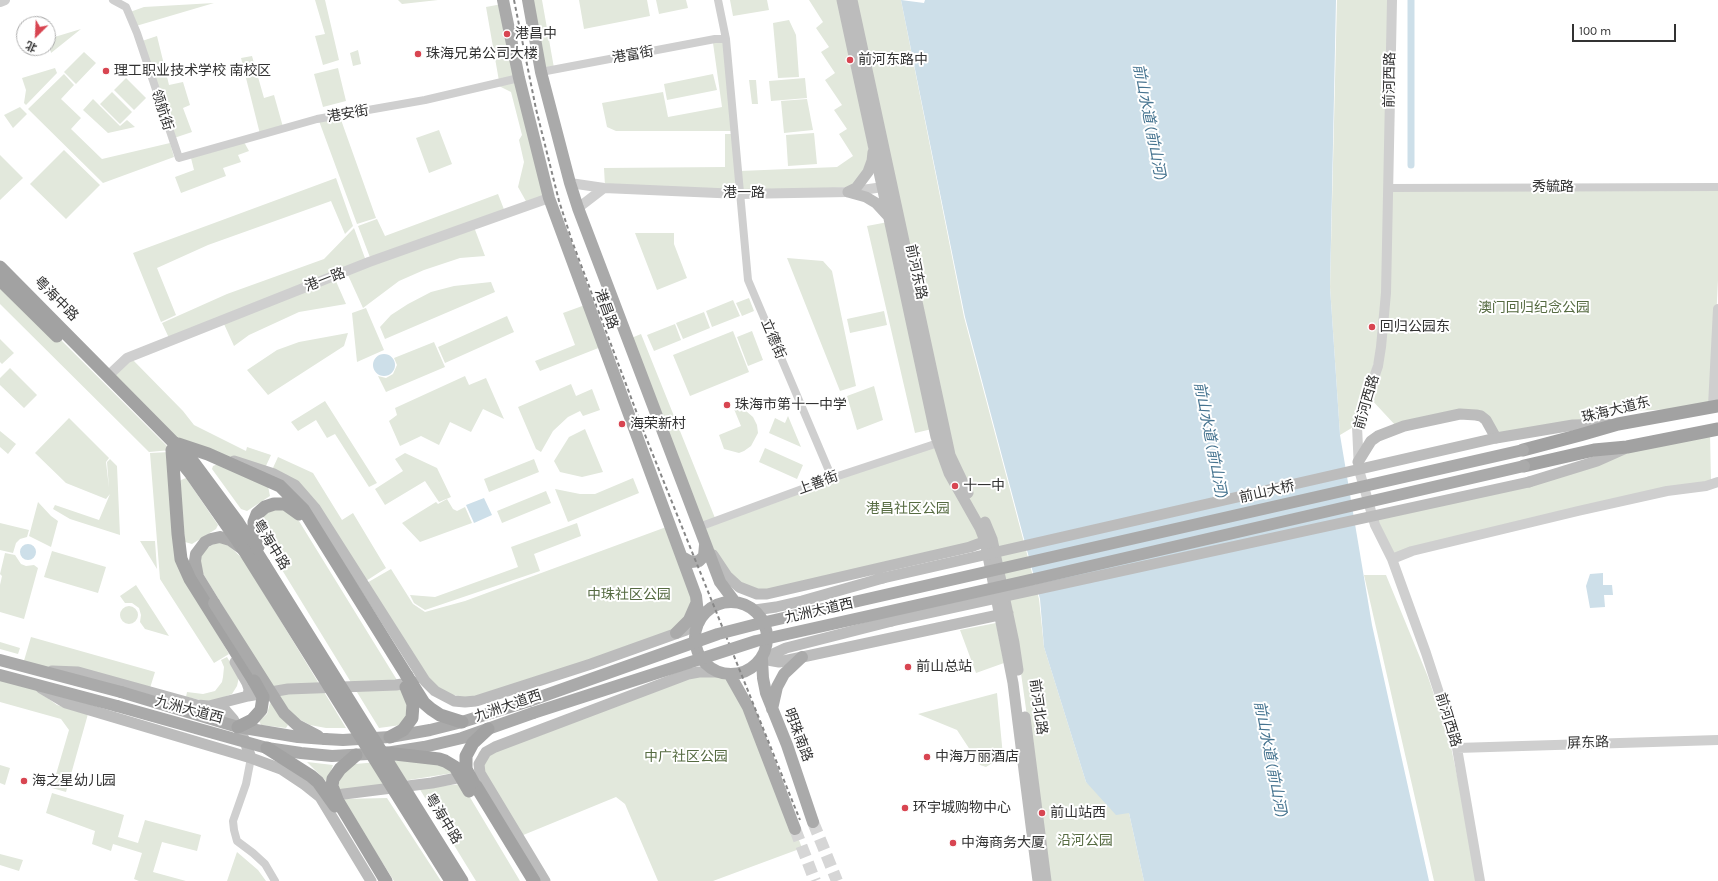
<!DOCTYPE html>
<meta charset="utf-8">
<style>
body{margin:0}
#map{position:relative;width:1718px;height:881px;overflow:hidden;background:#fff;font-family:Karla,"Noto Sans SC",sans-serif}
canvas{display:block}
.north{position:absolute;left:16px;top:16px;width:40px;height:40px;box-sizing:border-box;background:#fff;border:1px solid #adadad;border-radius:50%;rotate:204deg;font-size:11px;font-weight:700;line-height:16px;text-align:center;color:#323232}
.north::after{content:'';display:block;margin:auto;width:14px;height:18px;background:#d84551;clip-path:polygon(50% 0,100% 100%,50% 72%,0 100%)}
.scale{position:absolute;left:1572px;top:24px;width:104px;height:18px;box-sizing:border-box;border:2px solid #323232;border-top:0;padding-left:5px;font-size:12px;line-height:14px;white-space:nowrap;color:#323232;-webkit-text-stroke:3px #fff;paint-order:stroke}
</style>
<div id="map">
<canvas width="1718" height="881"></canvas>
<div class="north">北</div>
<div class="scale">100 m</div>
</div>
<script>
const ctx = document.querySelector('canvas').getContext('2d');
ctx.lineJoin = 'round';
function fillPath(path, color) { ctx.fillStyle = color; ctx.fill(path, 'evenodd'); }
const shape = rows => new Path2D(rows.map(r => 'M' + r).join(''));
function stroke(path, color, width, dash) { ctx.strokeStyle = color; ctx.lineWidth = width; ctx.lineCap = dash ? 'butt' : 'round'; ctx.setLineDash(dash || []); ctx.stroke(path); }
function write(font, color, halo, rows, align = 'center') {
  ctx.font = font + ' Karla,"Noto Sans SC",sans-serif'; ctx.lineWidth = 4; ctx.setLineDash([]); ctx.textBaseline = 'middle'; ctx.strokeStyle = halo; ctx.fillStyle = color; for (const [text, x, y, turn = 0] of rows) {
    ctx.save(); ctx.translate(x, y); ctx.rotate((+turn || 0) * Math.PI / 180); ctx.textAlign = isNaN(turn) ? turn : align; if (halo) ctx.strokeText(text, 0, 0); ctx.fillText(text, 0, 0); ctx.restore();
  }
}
fillPath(shape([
 [315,0,325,0,339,60,323,65,315,36,325,34],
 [398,0,438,0,402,4],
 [529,0,542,0,554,68,542,71],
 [579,0,647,0,650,16,584,29],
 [656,0,686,0,688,8,659,14],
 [730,0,767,0,769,10,733,16],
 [809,0,840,0,871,161,855,187,742,192,740,171,837,167,853,156,839,134,847,129,834,110,842,105,825,80,835,73,821,52,829,47,816,28,823,22],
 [842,0,901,0,964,317,1039,599,1044,647,1086,782,1129,813,1144,881,1050,881,1020,666,985,541,757,593,730,577,701,528,938,443],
 [1337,0,1389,0,1383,293,1379,346,1355,426,1340,435,1330,287],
 [214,3,136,26,130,12,144,7],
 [502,4,517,77,499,81,486,7],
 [789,20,796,35,799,77,778,78,773,23],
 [81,29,51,53,48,39],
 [157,36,169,85,183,82,190,105,183,108,192,132,174,138,142,41],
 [724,42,732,131,616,131,607,127,602,103,663,92,668,117,722,107,713,43],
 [358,50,361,64,353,66,350,53],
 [84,52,96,63,76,84,64,72],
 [252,56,264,98,274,95,283,127,260,134,241,58],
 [55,68,57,73,26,105,24,103,26,90,22,78],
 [338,68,346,101,323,107,314,74],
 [64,74,74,85,61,99,81,118,71,129,102,159,170,143,174,157,103,183,28,109],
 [713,74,717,90,667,100,664,84],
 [126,78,146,98,134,110,114,90],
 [805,78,807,98,771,101,769,81],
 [518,80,546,197,527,203,518,187,524,162,519,140,522,135,511,92,497,85],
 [749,80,756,80,758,104,752,104],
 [112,92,132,112,120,124,100,104],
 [93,99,120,126,127,120,135,127,108,133,83,110],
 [807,99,813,130,784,133,781,101],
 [20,107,27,114,13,128,4,115],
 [340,117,376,218,357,224,319,121],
 [439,130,452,164,429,173,416,138],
 [814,133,817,164,788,166,786,135],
 [725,134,732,134,738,192,605,186,604,168,725,167],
 [244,142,249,151,238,155,241,162,223,168,226,176,181,193,175,177,194,170,191,158],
 [64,150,100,185,66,219,30,184],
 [0,155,23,178,0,200],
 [336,178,353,226,345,234,331,201,208,245,157,268,176,315,161,322,133,253],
 [1718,189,1718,280,1712,405,1677,409,1630,411,1496,435,1482,414,1396,426,1370,398,1379,367,1389,190],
 [498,194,505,212,371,260,358,226,377,219,385,236],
 [888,222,932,429,915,433,867,226],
 [474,227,485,256,460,258,424,270,399,281,363,308,347,273],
 [354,228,366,261,169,338,162,323,227,294,324,259],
 [635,233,674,233,674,244,687,278,657,290],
 [787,258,823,261,832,271,856,386,840,391],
 [0,279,171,450,149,452,0,304],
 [335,279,346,304,299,312,249,335,234,346,224,324],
 [491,282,495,292,385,339,380,327,391,315,408,304,431,292,454,286],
 [749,298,754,311,742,316,736,303],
 [733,300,740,316,712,327,706,311],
 [585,305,601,347,540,371,535,361,575,345,563,313],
 [366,308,384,350,357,362,352,313],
 [884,311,887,325,850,333,847,319],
 [704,312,710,328,683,339,676,323],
 [507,316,514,332,445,363,438,347],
 [675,324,681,340,654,351,647,335],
 [733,331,749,372,690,396,673,355],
 [752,331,763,360,748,366,737,337],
 [348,333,344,346,268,395,247,370,277,350,299,342],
 [641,334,715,518,700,523,629,339],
 [0,339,14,353,2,364,0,362],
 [434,342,445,367,386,392,378,376,386,378,393,374,397,365,394,358],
 [132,359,183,411,194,425,246,451,247,447,271,455,265,468,176,441,112,376],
 [10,368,37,395,24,408,0,385,0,378],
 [465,376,469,385,486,378,504,419,483,409,471,432,450,422,439,445,421,436,400,446,389,421,397,415,395,408],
 [571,384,576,396,592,389,600,410,583,416,580,411,568,417,553,431,541,452,536,449,518,407],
 [874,386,883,420,857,430,847,396],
 [325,401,377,483,369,487,335,434,327,438,316,420,298,431,291,422],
 [738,408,746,411,753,417,757,425,758,433,751,446,744,451,739,453,724,449,719,435,741,426,734,409],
 [788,416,801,447,769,433,775,418,785,423],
 [69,418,109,458,106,462,109,488,107,462,110,459,117,466,120,535,70,519,53,509,55,505,99,520,110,494,106,499,66,483,35,453],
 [585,429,603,472,582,477,560,472,554,461,569,437],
 [0,431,16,444,8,454,0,447],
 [1710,433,1711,482,1391,559,1377,517,1683,436],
 [765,448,803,465,797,479,759,462],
 [170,452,189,586,229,654,214,663,160,579,150,453],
 [405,453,437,468,451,497,439,502,425,481,385,505,375,489,403,471,395,459],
 [278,457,313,473,342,520,353,513,386,568,366,581,272,470],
 [534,459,539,472,489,492,484,479],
 [218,464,268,486,270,496,247,511,241,509,212,469,213,466],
 [186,478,218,525,216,529,192,544,185,542,179,483,181,480],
 [633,478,639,493,568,522,555,489,580,494,595,494],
 [546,491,551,503,502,523,497,511],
 [447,499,453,509,457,511,465,507,472,523,420,542,402,523,436,502,438,504],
 [38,502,51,516,58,521,51,547,29,536],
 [281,507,294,513,405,693,410,712,401,725,379,728,260,534,258,523,267,511],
 [0,523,29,530,27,537,20,539,16,543,13,553,0,550],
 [577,523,581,536,534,554,540,571,425,610,414,603,410,595,435,597,518,567,511,547],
 [669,526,695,596,682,627,476,700,436,691,365,584,391,569,413,604,425,612,465,601],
 [140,541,155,541,157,569],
 [217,542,228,545,243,559,346,728,326,728,310,725,297,718,283,704,202,572,198,560,204,550],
 [52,551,106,567,98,593,44,577],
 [5,553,15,555,21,564,26,566,34,565,38,568,24,619,0,612,0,585,2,576,0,574],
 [1364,575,1386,575,1428,677,1450,742,1479,881,1434,881],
 [136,585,169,636,145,629,140,622,141,615,139,608,132,603,125,603,120,596],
 '120 615a9 9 0 1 1 18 0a9 9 0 1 1-18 0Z',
 [996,623,1004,663,976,673,960,630],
 [31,637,155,672,150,688,41,669,23,664],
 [0,642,20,648,18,654,0,649],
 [227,657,239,677,237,686,232,694,211,702,186,697,187,692,203,694,215,691,222,682,223,677,224,667,221,660],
 [719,672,730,675,748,707,802,848,713,881,658,881,625,804,616,797,516,838,475,766,479,752,491,744,688,674],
 [0,678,34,688,57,705,88,714,66,792,52,788,69,730,61,719,0,702],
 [997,693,1003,756,986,767,980,765,957,730,918,714],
 [270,703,272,704,288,725,286,728,261,725,259,721,267,714],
 [413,759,438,762,453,773,339,791,339,782,343,771,355,764],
 [307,762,333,765,327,782],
 [0,765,10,768,5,785,0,783],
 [462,784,520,881,476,881,419,788],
 [52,793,124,815,118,837,138,843,145,820,201,835,197,851,162,842,153,872,186,881,139,881,134,879,142,853,113,844,111,851,92,844,95,831,46,813],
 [387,798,441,881,394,881,342,799],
 [237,852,258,870,266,881,227,881],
 [0,854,23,860,19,871,0,865]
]), '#e2e8dc');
fillPath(shape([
 [901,0,924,3,925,0,1336,0,1330,287,1340,435,1372,625,1429,881,1144,881,1129,813,1116,815,1086,782,1044,647,1040,599,965,317],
 '373 365a11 11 0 1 1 22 0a11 11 0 1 1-22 0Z',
 [484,498,492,515,474,523,466,505],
 '20 552a8 8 0 1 1 16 0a8 8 0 1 1-16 0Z',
 [1603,573,1603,585,1612,585,1613,595,1604,595,1605,607,1590,608,1586,586,1590,574]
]), '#cddfe9');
stroke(shape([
 [1411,0,1411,165]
]), '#cddfe9', 7);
stroke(shape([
 [813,822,837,881],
 [795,829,815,881]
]), '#d6d6d6', 12, [12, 6]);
stroke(shape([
 [113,0,126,7,137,33,179,158,317,119,425,100,519,78],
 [718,0,726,39],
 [541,72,715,39,726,39,748,280,832,478],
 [1388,188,1718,187],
 [699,527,832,478,938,443],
 [251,758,246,784,233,821,234,830,237,841,253,853,265,864,275,881]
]), '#cfcfcf', 8);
stroke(shape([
 [1392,0,1386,293,1381,347,1378,366,1357,426,1359,470,1375,525,1392,559,1426,653,1457,748,1480,881],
 [0,2,5,0],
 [570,183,604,188,740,194,848,192,883,187],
 [578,208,604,188],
 [109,375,127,358,369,262,549,198],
 [1713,406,1718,309],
 [1392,559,1412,551,1578,511,1667,491,1706,486,1718,482],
 [1457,748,1718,740]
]), '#cfcfcf', 10);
stroke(shape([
 [842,0,936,437,949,473,980,528,985,541,1013,683,1038,881],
 [852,0,944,427,950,455,968,493],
 [848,192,856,188,868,172,872,161,873,152],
 [848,192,866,197,876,203,888,216],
 [234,461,274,474,295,485,315,508,425,681,435,691,454,701,465,702,476,701,591,664,686,630,699,622],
 [1358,462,1371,441,1378,436,1404,426,1460,414,1476,415,1481,416,1486,420,1496,438,1573,425,1608,424],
 [1529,482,1597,461,1624,449],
 [985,522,992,539,1014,643,1018,670],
 [713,555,727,576,739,587,757,594,767,594,970,547,992,539],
 [755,610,776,607,802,601,883,578],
 [762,659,779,662,1008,613],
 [762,659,786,648,892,621],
 [235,662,247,683,249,689,248,696],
 [52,671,78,672,197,705,209,706,248,696,288,689,396,685,414,682],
 [41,688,66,703,251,758,281,769,305,785,320,797,371,881],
 [220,704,233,719,244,739,251,758],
 [1025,717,1046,881],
 [328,796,432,783,467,776],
 [545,881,480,773,479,764,486,752,495,747,688,674,699,672,719,672]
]), '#bcbcbc', 11);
stroke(shape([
 [503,0,519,78,549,198,696,596,699,622],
 [528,0,541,72,570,183,578,208,720,582,735,602],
 [682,557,691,562,699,561,704,556,705,545],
 '695 638a36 36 0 1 1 72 0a36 36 0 1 1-72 0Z',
 [214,603,198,577,195,561,196,554,205,542,211,539,220,537,230,540,241,548],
 [676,633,689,620,696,604],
 [762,659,763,678,766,693,787,745,813,822],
 [0,660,121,692],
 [0,675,117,706],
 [730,675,748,707,795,829],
 [772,709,777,687,784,674,802,657],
 [325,739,343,740,390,737,430,730,462,722,529,701],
 [267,748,301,753,332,756,386,753,424,747,462,738,533,713]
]), '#aaa', 12);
stroke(shape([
 [0,267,194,463,237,521,264,564],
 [0,280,57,336],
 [178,444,208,454,280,486,303,509,407,676],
 [172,450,178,534,181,559,190,579,254,681],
 [1523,450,1580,435,1618,424,1718,406],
 [174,453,191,474,244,550],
 [1524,466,1594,450,1627,447,1718,429],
 [258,547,254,538,254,522,257,514,265,507,274,504,285,504,299,514],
 [476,786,534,881],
 [339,803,386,881]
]), '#a2a2a2', 13);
stroke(shape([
 [514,0,536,109,559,201,572,241,647,440,800,820]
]), '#878787', 2, [4, 3]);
stroke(shape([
 [883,578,1496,438],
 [892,621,1529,482]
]), '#bcbcbc', 11);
stroke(shape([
 [214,603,284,713,297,725,318,736],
 [121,692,238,727,298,737,325,739],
 [529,701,718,634,757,624,1523,450],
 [117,706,267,748],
 [533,713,756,641,1021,582,1524,466]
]), '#aaa', 12);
stroke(shape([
 [244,550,451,881],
 [264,564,462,881],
 [407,676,424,703,431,709,440,715,462,722],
 [238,727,252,720,261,710,263,697,254,681],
 [390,737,403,730,412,718,413,704,406,687],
 [267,748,311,776,318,782,335,806],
 [386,753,439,759,445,761,455,767,469,791],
 [473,782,466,769,466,756,473,743,488,729],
 [338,802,332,786,333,779,340,769,356,755]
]), '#a2a2a2', 13);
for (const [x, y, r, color] of [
 [507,34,4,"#d84551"],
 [418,54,4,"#d84551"],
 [850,60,4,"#d84551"],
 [106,71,4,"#d84551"],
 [1372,327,4,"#d84551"],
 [727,405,4,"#d84551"],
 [622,424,4,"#d84551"],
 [955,486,4,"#d84551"],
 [908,667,4,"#d84551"],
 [927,757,4,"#d84551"],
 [24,781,4,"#d84551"],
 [905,808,4,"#d84551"],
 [1042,813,4,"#d84551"],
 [953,843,4,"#d84551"]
]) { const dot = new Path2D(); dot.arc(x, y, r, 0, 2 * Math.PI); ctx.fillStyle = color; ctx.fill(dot); stroke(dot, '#fff', 1.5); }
write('14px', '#323232', '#fff', [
 ["港昌中",515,34],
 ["珠海兄弟公司大楼",426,54],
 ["前河东路中",858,60],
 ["理工职业技术学校 南校区",114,71],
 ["回归公园东",1380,327],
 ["珠海市第十一中学",735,405],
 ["海荣新村",630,424],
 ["十一中",963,486],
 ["前山总站",916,667],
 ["中海万丽酒店",935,757],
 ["海之星幼儿园",32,781],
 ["环宇城购物中心",913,808],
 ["前山站西",1050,813],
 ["中海商务大厦",961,843]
], 'left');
write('14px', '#323232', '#fff', [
 ["港富街",633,55,-10],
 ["前河西路",1390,80,-89],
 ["领航街",162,110,72],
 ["港安街",348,114,-10],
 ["秀毓路",1553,187],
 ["港一路",744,193],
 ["前河东路",916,272,78],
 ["港一路",325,280,-21],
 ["粤海中路",56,299,45],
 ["港昌路",606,309,70],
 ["立德街",773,339,67],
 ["前河西路",1367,402,-74],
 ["珠海大道东",1616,410,-14],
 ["上善街",818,483,-20],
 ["前山大桥",1267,492,-13],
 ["粤海中路",271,545,58],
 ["九洲大道西",819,611,-13],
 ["九洲大道西",508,706,-19],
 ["前河北路",1038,707,82],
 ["九洲大道西",189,710,15],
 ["前河西路",1448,720,73],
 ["明珠南路",798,735,69],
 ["屏东路",1588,743,-2],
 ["粤海中路",443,819,58]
]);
write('14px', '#566b42', '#fff', [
 ["澳门回归纪念公园",1534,308],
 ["港昌社区公园",908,509],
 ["中珠社区公园",629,595],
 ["中广社区公园",686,757],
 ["沿河公园",1085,841]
]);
write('italic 15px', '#45738f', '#fff', [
 ["前山水道 (前山河)",1149,122,79],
 ["前山水道 (前山河)",1210,440,79],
 ["前山水道 (前山河)",1270,759,79]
]);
</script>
